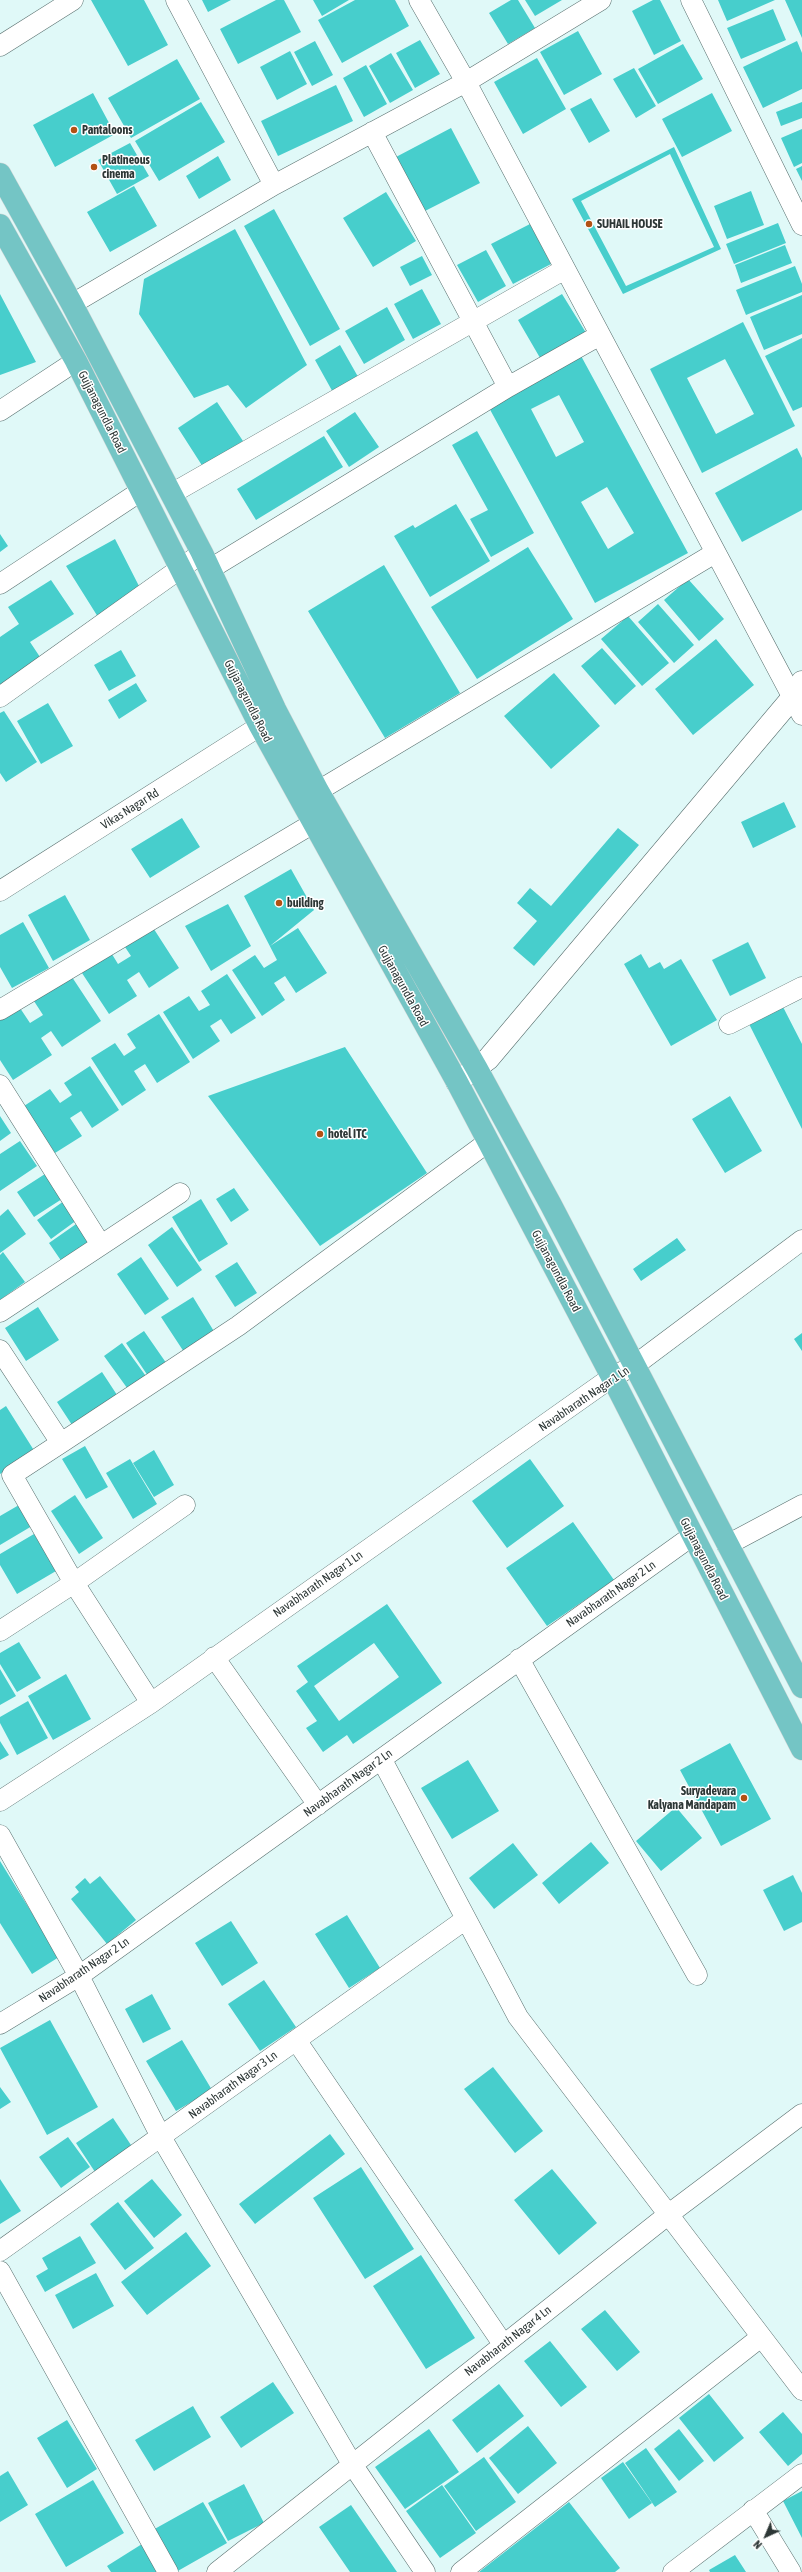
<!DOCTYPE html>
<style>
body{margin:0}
#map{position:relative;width:802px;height:2572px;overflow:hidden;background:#e0f9f8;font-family:"Asap Condensed",sans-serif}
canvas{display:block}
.north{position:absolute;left:746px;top:2516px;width:40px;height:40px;-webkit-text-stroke:3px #fff;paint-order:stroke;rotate:224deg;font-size:11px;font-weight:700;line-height:16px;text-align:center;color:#2d3736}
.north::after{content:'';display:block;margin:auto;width:14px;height:18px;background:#2d3736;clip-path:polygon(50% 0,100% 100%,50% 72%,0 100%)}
</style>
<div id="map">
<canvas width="802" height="2572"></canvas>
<div class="north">N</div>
</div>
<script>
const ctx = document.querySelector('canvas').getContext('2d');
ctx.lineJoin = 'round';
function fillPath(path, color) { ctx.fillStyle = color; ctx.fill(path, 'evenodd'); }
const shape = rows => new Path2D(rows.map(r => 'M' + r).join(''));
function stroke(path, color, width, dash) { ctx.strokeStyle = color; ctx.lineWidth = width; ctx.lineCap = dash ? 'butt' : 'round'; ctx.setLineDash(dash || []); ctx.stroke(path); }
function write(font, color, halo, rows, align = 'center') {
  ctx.font = font + ' "Asap Condensed",sans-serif'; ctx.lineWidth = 3; ctx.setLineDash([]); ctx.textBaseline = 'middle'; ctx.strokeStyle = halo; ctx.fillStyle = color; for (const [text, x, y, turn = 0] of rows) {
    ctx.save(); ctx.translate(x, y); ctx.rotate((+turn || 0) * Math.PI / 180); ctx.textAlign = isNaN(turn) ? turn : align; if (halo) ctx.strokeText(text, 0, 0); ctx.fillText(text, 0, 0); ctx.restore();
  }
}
fillPath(shape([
 [91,0,144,0,168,45,128,66],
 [202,0,231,0,208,12],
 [276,0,284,0,301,32,238,64,220,29],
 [313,0,349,0,322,16],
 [355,0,395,0,409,26,342,63,318,20],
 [511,0,518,0,535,28,508,44,489,13],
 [525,0,562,0,535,16],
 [653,0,660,0,681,41,654,55,632,11],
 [718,0,775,0,727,21],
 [785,0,802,0,802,38],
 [773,9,786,40,741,59,727,28],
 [578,31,602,74,564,95,540,52],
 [420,40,440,74,415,88,396,53],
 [315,41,333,75,312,86,294,52],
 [797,41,802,53,802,89,763,108,743,67],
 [683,44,703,79,658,104,638,69],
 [290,51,307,84,277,100,260,67],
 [391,53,413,90,390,103,369,66],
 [537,58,566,109,523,134,494,82],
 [177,59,200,99,131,138,108,98],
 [366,65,387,104,364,117,343,78],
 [634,68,656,106,636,118,613,79],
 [336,85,353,121,278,156,261,121],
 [93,93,115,134,55,167,33,125],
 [712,93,732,131,682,157,662,119],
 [591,98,610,131,589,143,570,109],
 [201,102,225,142,159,181,135,141],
 [802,102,802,118,781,126,776,112],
 [451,128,480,183,425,211,396,157],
 [802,129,802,163,794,167,781,138],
 [130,143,149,176,117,194,98,160],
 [674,147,721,249,623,294,572,199],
 [670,154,714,247,626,286,581,201],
 [218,156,231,180,199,199,186,176],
 [802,166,802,181,796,169],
 [134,186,157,226,110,252,87,212],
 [751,191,764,225,727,239,714,206],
 [386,192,416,241,373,267,343,218],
 [274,209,340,329,310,346,244,226],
 [778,223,786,243,734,264,726,244],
 [530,224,551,264,513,284,491,244],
 [235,229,307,365,246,408,228,385,194,398,139,314,144,279],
 [785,245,792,263,741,283,735,265],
 [486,250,506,286,478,302,457,265],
 [422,256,432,275,410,286,400,267],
 [795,266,802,284,802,292,746,315,736,290],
 [422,289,441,324,413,339,394,304],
 [0,294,36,362,0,375],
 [562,294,588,336,543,363,518,320],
 [802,295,802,334,764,350,750,317],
 [387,307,405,340,364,364,345,331],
 [743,322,795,426,702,473,650,369],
 [725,359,754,414,716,434,687,378],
 [802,338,802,407,793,411,765,356],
 [340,345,361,382,335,396,315,360],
 [580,354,688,553,595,603,487,404],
 [559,395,584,442,556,457,531,409],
 [607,487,634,533,608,549,581,502],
 [217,402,243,441,203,467,178,428],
 [355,412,379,447,349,467,326,431],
 [477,431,534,533,491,557,470,519,488,510,452,445],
 [324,436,343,467,256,520,237,489],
 [797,448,802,458,802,510,742,542,715,493],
 [456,504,490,561,430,597,394,536,413,525,415,528],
 [0,534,8,546,0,552],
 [115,539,140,588,98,617,66,566],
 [528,547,573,619,477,679,431,607],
 [384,565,460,693,385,738,308,611],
 [688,579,724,619,699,641,664,600],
 [51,580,74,614,30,642,42,660,0,687,0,637,19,624,8,607],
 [658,604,694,645,674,663,638,622],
 [628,616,669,663,642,686,601,639],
 [716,639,754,685,693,735,655,689],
 [602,648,636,686,615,705,581,666],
 [121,650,136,676,109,691,94,665],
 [554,673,600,726,551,769,504,716],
 [136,683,147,701,119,719,108,700],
 [48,703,73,746,41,764,17,721],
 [4,711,37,762,6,782,0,773,0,713],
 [784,802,796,827,753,848,741,822],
 [182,818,200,847,150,878,131,849],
 [618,828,639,845,534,966,513,948,537,921,517,903,530,888,551,906],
 [291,869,314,910,270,946,298,928,327,973,296,993,285,976,274,983,285,1000,262,1016,232,970,255,955,264,968,277,960,244,896],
 [65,895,90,940,53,961,28,915],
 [228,904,251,946,211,971,185,926],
 [23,922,49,968,12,988,0,967,0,935],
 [150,923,179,968,149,988,139,972,127,980,137,996,109,1014,80,970,110,951,118,964,131,956,121,941],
 [748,942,766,978,730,996,712,960],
 [641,954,649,968,660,962,664,969,681,959,717,1020,671,1046,624,964],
 [70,974,101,1021,62,1047,51,1031,41,1038,52,1055,13,1080,0,1060,0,1017,18,1005,30,1023,43,1015,32,998],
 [227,974,256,1018,231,1034,221,1019,210,1026,220,1041,193,1059,163,1012,189,996,199,1011,210,1005,201,991],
 [782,1005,802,1044,802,1129,748,1022],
 [159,1014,190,1062,157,1083,145,1064,134,1071,146,1090,122,1106,91,1058,115,1043,124,1056,136,1048,127,1034],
 [345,1047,427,1173,320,1246,208,1096],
 [90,1066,119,1110,92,1128,81,1111,70,1118,82,1136,55,1153,24,1106,50,1089,60,1103,72,1095,64,1083],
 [730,1096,762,1151,725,1173,692,1119],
 [0,1116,11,1133,0,1141],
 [20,1141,37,1166,0,1191,0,1154],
 [45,1174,62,1199,34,1217,17,1192],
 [234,1188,249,1210,231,1222,216,1199],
 [201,1199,228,1244,199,1262,172,1217],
 [64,1201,77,1220,51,1239,37,1220],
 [8,1209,26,1234,0,1253,0,1216],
 [79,1222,92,1241,62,1262,49,1243],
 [172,1227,202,1270,177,1287,148,1245],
 [677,1238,686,1250,641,1281,633,1269],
 [3,1252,25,1282,0,1300,0,1255],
 [141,1257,169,1299,145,1315,117,1274],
 [237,1262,257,1293,235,1307,215,1276],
 [193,1297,215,1333,184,1352,161,1317],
 [38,1307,59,1340,26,1361,5,1328],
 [144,1331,169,1367,150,1379,126,1343],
 [802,1333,802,1351,794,1339],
 [122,1343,148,1379,130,1392,104,1356],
 [102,1372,119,1398,74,1428,57,1402],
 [6,1406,35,1452,0,1474,0,1410],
 [85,1446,108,1487,86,1499,62,1459],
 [154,1450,174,1485,154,1497,133,1463],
 [130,1459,157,1504,133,1519,106,1473],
 [530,1459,564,1506,507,1548,472,1501],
 [75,1495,103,1538,79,1554,51,1511],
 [19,1505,32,1526,0,1545,0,1516],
 [573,1522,614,1580,547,1626,506,1568],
 [34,1534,56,1571,17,1594,0,1565,0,1554],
 [387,1604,442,1683,353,1744,347,1735,323,1752,306,1728,317,1721,296,1691,308,1682,297,1666],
 [374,1643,399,1677,339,1721,314,1686],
 [19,1642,41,1678,17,1692,0,1664,0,1653],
 [0,1669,16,1696,0,1705],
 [66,1674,91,1719,53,1740,28,1696],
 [28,1701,48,1738,17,1755,0,1723,0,1717],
 [0,1741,9,1755,0,1760],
 [730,1743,771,1819,721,1846,680,1770],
 [468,1760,499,1811,452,1839,421,1788],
 [676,1807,702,1838,661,1871,636,1841],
 [591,1842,609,1863,559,1904,542,1883],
 [513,1843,538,1875,494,1909,469,1878],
 [0,1861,59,1957,32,1974,0,1923],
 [793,1875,802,1893,802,1922,784,1931,763,1890],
 [100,1876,136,1920,107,1944,71,1899,79,1892,75,1887,85,1878,90,1884],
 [347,1915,380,1968,349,1988,315,1934],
 [231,1921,258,1963,222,1986,195,1943],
 [264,1980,296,2027,260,2051,228,2004],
 [152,1994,171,2029,143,2043,125,2009],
 [50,2020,98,2107,47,2135,0,2048],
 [182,2040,212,2090,176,2111,146,2061],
 [493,2067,543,2131,515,2153,464,2089],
 [0,2087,11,2102,0,2109],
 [113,2118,133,2148,95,2172,76,2143],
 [330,2134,345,2154,255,2224,239,2204],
 [68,2137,90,2167,61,2188,39,2157],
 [361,2167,414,2249,365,2279,313,2198],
 [552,2169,597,2223,559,2255,514,2200],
 [0,2179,21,2211,0,2224],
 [152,2179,182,2215,154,2238,124,2201],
 [118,2202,154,2248,125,2270,90,2224],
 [186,2232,211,2266,147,2315,121,2282],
 [80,2236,96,2263,45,2292,36,2276,48,2269,42,2258],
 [421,2255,475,2338,426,2369,373,2286],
 [96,2273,114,2306,73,2329,55,2295],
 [605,2310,640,2352,617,2371,581,2329],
 [550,2341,587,2387,561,2407,524,2361],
 [273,2382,294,2413,241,2448,220,2417],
 [499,2384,524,2416,477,2453,452,2420],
 [709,2394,744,2438,714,2462,679,2418],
 [193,2406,211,2437,154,2471,135,2440],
 [783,2412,802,2434,802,2454,788,2466,759,2432],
 [67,2420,97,2469,67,2488,37,2438],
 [528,2426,557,2463,518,2494,489,2458],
 [429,2429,459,2472,405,2509,375,2467],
 [679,2429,704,2461,679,2481,654,2449],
 [646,2448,677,2492,655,2507,625,2463],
 [484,2457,516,2502,476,2531,444,2486],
 [623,2462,652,2503,629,2519,601,2478],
 [8,2471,28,2505,0,2522,0,2476],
 [93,2480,124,2533,66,2567,35,2514],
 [244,2484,264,2523,228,2541,208,2503],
 [442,2485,476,2533,440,2558,406,2511],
 [802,2491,802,2538,783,2501],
 [203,2502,227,2543,176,2572,151,2531],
 [569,2502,620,2568,615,2572,479,2572],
 [351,2505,397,2572,350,2572,319,2527],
 [142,2544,160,2572,111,2572,107,2566],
 [735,2555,746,2572,710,2572,709,2570]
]), '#47cecc');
const street = shape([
 [176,0,274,185],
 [419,0,466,82,802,715],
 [691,0,802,225],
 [0,46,73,0],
 [372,132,508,387],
 [72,304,274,185,466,82,601,0],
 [0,411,76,361],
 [171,494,565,269],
 [210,569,508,387,600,335],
 [0,584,141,491],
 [0,697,202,553],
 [318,791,715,553],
 [0,891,260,726],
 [0,1010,312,824],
 [729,1024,802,987],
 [0,1085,101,1245],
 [0,1312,180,1193],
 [0,1350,61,1443,12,1475,74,1583,151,1703],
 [61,1443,238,1326,488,1142],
 [727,1545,802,1505],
 [0,1631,74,1583,185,1505],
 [214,1657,318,1805],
 [519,1659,697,1975],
 [382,1760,518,2017,802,2390],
 [0,1801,151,1703,612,1377,635,1365,802,1240],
 [0,1835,79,1976,161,2137,352,2464,425,2572],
 [0,2024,79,1976,692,1536],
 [296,2040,503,2344],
 [0,2251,466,1919],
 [0,2271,168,2572],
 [753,2510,791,2572],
 [217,2572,669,2214,802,2114],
 [461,2572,761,2337],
 [673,2572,802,2474]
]);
const secondary = shape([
 [457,1082,488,1059,793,697,802,682]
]);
const primary = shape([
 [0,174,72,304,202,553,275,709,318,791,477,1069,551,1205,802,1687],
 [0,225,76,361,260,726,457,1082,612,1377,802,1749]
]);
stroke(street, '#59706f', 21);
stroke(secondary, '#59706f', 23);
stroke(primary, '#d5d7d7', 23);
stroke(street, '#fff', 20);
stroke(secondary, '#fff', 22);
stroke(primary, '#74c5c5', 22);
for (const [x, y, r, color] of [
 [74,130,4,"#b25113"],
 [94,167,4,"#b25113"],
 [589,224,4,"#b25113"],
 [279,903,4,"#b25113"],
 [320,1134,4,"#b25113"],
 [744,1798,4,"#b25113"]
]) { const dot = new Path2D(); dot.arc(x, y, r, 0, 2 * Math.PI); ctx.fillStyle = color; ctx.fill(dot); stroke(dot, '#fff', 1.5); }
write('bold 12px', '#2d3736', '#fff', [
 ["Pantaloons",82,130],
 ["Platineous",102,160],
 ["cinema",102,174],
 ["SUHAIL HOUSE",597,224],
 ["building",287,903],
 ["hotel ITC",328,1134],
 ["Suryadevara",736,1791,"right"],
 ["Kalyana Mandapam",736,1805,"right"]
], 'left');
write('12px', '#2d3736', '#fff', [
 ["Gujjanagundla Road",102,412,63],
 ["Gujjanagundla Road",248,701,63],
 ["Vikas Nagar Rd",130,809,-32],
 ["Gujjanagundla Road",403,986,61],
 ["Gujjanagundla Road",556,1271,62],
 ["Navabharath Nagar 1 Ln",584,1399,-34],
 ["Gujjanagundla Road",704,1559,63],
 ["Navabharath Nagar 1 Ln",318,1584,-35],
 ["Navabharath Nagar 2 Ln",611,1594,-35],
 ["Navabharath Nagar 2 Ln",348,1783,-36],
 ["Navabharath Nagar 2 Ln",84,1970,-34],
 ["Navabharath Nagar 3 Ln",233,2085,-36],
 ["Navabharath Nagar 4 Ln",508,2341,-38]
]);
</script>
